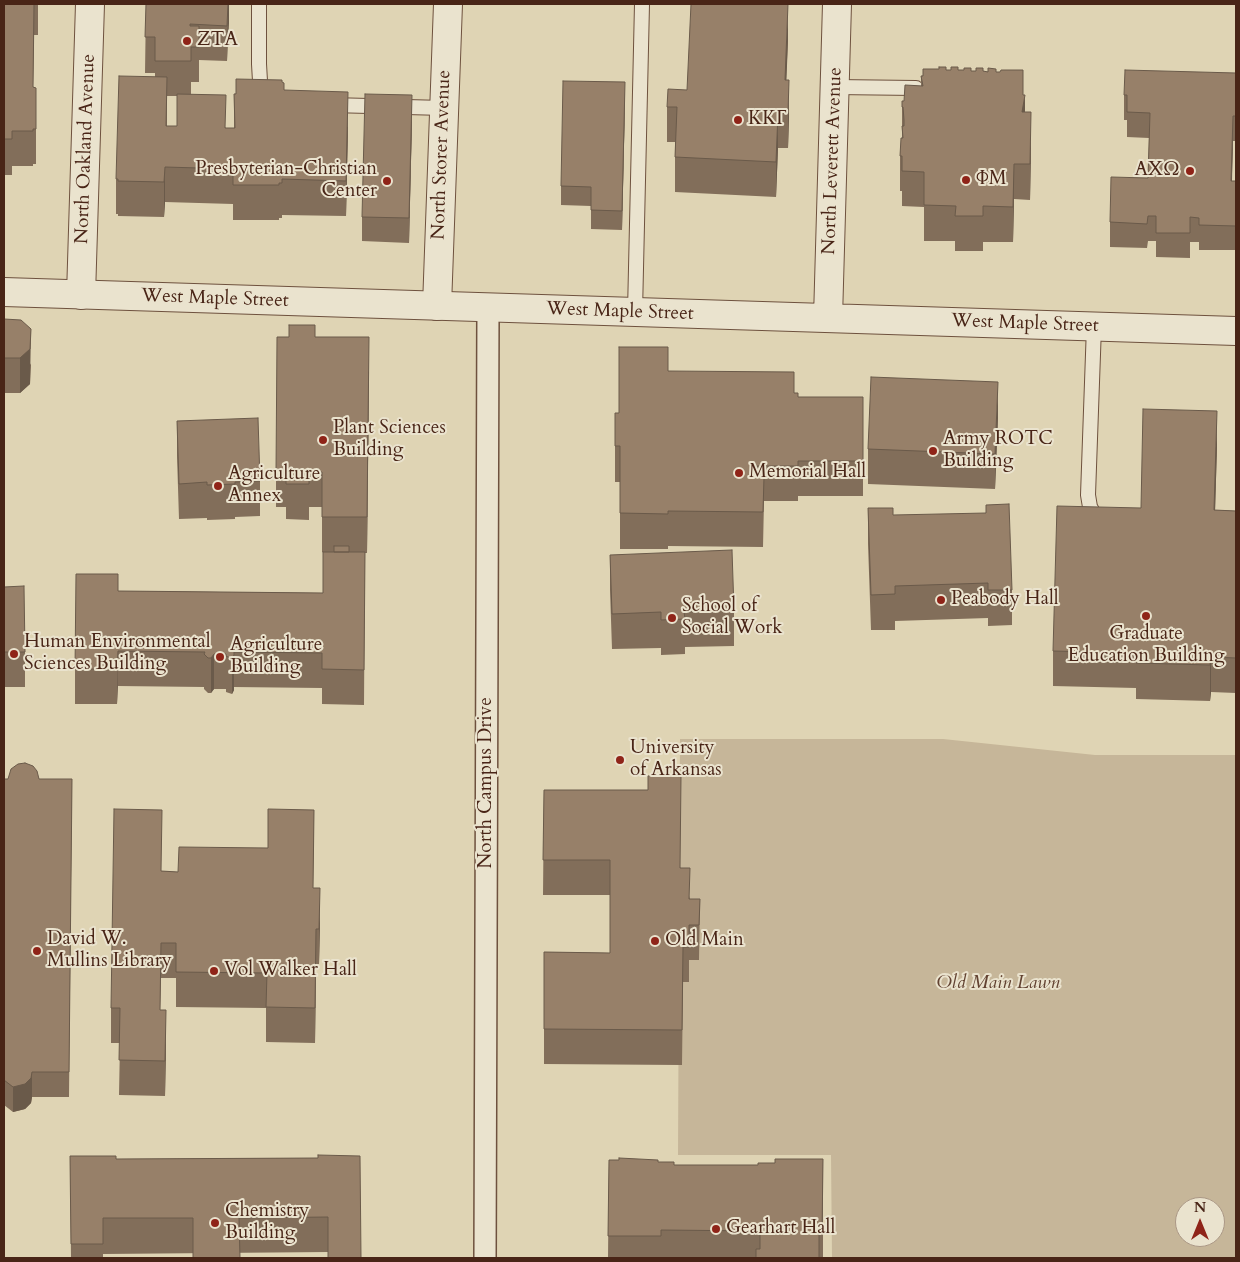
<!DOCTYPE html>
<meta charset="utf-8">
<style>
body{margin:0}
#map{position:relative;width:1240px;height:1262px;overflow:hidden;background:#dfd4b4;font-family:Cardo,serif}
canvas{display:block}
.frame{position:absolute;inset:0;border:5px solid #492517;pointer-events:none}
.north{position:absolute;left:1175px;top:1197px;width:50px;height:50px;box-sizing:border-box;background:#eae3ce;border:1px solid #aa9785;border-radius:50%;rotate:0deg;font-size:14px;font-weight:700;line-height:20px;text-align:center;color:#492517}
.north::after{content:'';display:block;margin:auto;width:18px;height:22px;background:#8f2418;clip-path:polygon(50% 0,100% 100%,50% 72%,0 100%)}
</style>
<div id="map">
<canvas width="1240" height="1262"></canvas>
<div class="frame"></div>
<div class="north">N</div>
</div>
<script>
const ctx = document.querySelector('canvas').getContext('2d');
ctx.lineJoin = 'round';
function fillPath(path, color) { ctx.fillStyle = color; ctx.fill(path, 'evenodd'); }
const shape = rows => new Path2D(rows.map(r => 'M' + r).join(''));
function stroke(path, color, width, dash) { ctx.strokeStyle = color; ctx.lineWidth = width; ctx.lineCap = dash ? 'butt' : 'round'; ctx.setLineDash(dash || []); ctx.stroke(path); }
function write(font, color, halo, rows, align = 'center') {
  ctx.font = font + ' Cardo,serif'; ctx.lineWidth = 4; ctx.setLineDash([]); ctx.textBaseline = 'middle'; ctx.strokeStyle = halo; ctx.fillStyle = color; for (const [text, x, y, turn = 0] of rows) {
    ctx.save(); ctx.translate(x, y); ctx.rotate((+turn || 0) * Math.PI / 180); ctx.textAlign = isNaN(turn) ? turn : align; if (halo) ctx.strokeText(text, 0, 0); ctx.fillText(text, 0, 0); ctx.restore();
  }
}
fillPath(shape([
 [680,739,943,739,1095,755,1236,755,1236,1258,832,1258,831,1155,678,1155],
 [1185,1207,1215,1207,1215,1237,1185,1237]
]), '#c6b699');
const service = shape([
 [259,4,259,64,261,98],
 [835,87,916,88],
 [331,105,444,108],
 [635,312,642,4],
 [1094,326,1088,495,1090,507,1099,523]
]);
const pedestrian = shape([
 [485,1258,488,308]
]);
const minor = shape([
 [81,295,90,4],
 [437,306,448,4]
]);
const tertiary = shape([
 [4,292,1236,331],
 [828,318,837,4]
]);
stroke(service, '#6e513e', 16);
stroke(pedestrian, '#6e513e', 24);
stroke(minor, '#6e513e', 30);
stroke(tertiary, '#6e513e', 30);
stroke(service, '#eae3ce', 14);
stroke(pedestrian, '#eae3ce', 21);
stroke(minor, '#eae3ce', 28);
stroke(tertiary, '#eae3ce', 28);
fillPath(shape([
 [4,4,38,4,38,35,34,35,33,87,36,88,36,164,33,164,33,166,12,166,12,175,4,175],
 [146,4,239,4,229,4,227,61,199,60,199,82,191,82,191,94,226,128,234,128,234,94,282,82,284,90,348,127,346,216,282,215,282,218,279,218,279,220,233,220,233,204,165,202,164,217,118,216,118,214,116,214,116,179,155,77,155,73,145,73],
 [167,96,177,96,177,126,167,126],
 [788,40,786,80,789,116,788,148,778,148,776,197,675,192,675,142,667,142,667,107,687,90],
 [946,70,996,72,1023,95,1025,112,1031,148,1030,200,1014,199,1013,242,983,242,983,251,955,251,955,241,924,241,924,207,902,206,902,191,900,191,900,156,902,138,902,101,904,101,921,86,921,76],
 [1236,73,1236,141,1233,141,1232,181,1236,181,1236,250,1199,250,1199,242,1190,242,1190,258,1156,257,1156,241,1148,241,1147,248,1110,247,1110,222,1148,178,1149,138,1127,137,1127,120,1124,120,1124,95],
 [625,101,622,230,591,229,591,206,561,205,561,186],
 [412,120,409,243,362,241,362,217],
 [4,319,31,365,30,384,20,393,4,393],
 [315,337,369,372,367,553,365,553,364,705,322,704,322,688,234,687,234,690,232,694,226,692,226,689,214,689,211,693,208,693,204,689,204,687,118,686,117,704,75,704,75,669,118,591,323,593,334,552,322,552,322,507,309,507,309,520,286,519,286,507,276,507,276,472],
 [668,371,794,393,798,397,863,397,863,496,798,496,798,501,764,501,763,547,668,546,668,549,620,549,620,482,615,482,615,413,619,413],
 [998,417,995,489,868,484,868,449],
 [177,421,260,481,260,516,235,517,235,519,207,520,207,518,179,519,177,456],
 [1217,446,1215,510,1236,511,1236,693,1211,692,1210,701,1136,699,1136,688,1053,686,1053,651,1141,508],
 [868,508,893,515,1012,590,1012,625,988,626,988,618,895,621,895,630,871,630,868,544],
 [610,555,734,610,734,646,685,647,685,654,661,655,661,648,612,649,610,590],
 [4,587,25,652,25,687,4,687],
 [4,779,72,779,69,1097,32,1097,31,1103,25,1109,13,1112,4,1105],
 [544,790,681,868,690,899,700,899,699,960,689,960,689,982,683,982,682,1065,544,1064,544,952,610,953,610,895,543,895],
 [314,810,313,888,320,923,319,964,316,964,315,1043,266,1042,266,1008,176,1007,176,978,161,978,160,1010,166,1045,165,1096,119,1095,120,1043,111,1043,111,1008,162,871,178,872,268,848],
 [70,1156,116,1159,318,1158,360,1156,328,1252,103,1254,103,1258,71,1258],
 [823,1159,823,1258,608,1258,609,1160,658,1162,674,1165,758,1165,775,1163]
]), '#826e5a');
fillPath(shape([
 [228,4,229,4,229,23,227,61],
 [788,4,788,40,785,116,785,80],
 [1023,70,1023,105,1025,95,1025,131,1022,112],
 [789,80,789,116,788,148,788,113],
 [625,82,625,101,622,230,622,211],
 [348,92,348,127,346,216,346,181],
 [412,95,412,120,409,243,409,218],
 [778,112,778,148,776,197,776,162],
 [1031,112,1031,148,1030,200,1030,164],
 [1233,116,1233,141,1231,206,1231,181],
 [1014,164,1014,199,1013,242,1013,207],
 [165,167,165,202,164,217,164,182],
 [31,329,30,384,20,393,20,358],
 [369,337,369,372,367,553,367,517],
 [998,382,998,417,995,489,995,454],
 [1217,411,1217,446,1214,546,1214,510],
 [118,651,118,686,117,704],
 [214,654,214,689,211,693,211,658],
 [234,655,234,690,232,694,232,659],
 [1211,657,1211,692,1210,701,1210,665],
 [320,888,320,923,319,964,319,929],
 [316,929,316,964,315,1043,315,1008],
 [166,1010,166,1045,165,1096,165,1061],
 [32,1072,32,1097,31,1103,25,1109,13,1112,13,1087]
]), '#6a5a4a');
const building = shape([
 [4,4,34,4,33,87,36,88,36,129,33,129,33,131,12,131,12,139,4,139,4,4],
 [146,4,228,4,227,26,190,24,190,26,199,26,199,47,191,47,191,61,155,61,155,37,145,37,146,4],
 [691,4,788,4,785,80,789,80,788,113,778,112,776,162,675,157,677,107,667,107,668,89,687,90,691,4],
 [939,67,946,67,946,70,951,70,951,67,958,67,958,70,964,70,964,68,971,68,971,71,976,71,976,68,983,68,983,71,988,72,988,68,996,69,996,72,1000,72,1001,70,1023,70,1023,95,1025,95,1022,112,1031,112,1030,164,1014,164,1013,207,983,206,983,216,955,216,956,206,924,205,924,172,902,171,902,156,900,156,901,138,903,138,902,126,904,126,904,120,903,107,902,107,902,101,904,101,905,85,923,86,921,76,923,76,923,69,939,69,939,67],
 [1125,70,1236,73,1236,116,1233,116,1231,181,1236,181,1236,226,1199,225,1199,218,1190,217,1190,233,1156,233,1156,216,1148,216,1147,224,1110,222,1111,177,1148,178,1150,113,1127,112,1127,95,1124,95,1125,70],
 [119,76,167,77,166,126,177,126,177,94,226,95,225,128,235,128,234,94,236,94,236,79,282,80,282,82,284,83,284,90,348,92,346,181,282,179,282,183,279,183,279,185,233,185,233,169,165,167,164,182,118,181,118,179,116,179,119,76],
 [563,81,625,82,622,211,591,210,591,187,561,186,563,81],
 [365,94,412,95,409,218,362,217,365,94],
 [4,319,21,320,31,329,30,349,20,358,4,358,4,319],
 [289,325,315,325,315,337,369,337,367,517,322,517,322,472,309,472,309,484,286,484,286,472,276,472,277,337,289,337,289,325],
 [619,347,668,347,668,371,794,372,794,393,798,393,798,397,863,397,863,461,798,461,798,466,757,466,757,477,764,477,763,512,668,511,668,514,620,513,620,446,615,446,615,413,619,413,619,347],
 [871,377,998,382,995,454,868,449,871,377],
 [1143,409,1217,411,1214,510,1236,511,1236,658,1211,657,1210,665,1136,663,1137,653,1053,651,1057,506,1141,508,1143,409],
 [258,418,260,481,235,482,235,484,207,485,207,482,179,484,177,421,258,418],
 [1009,504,1012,590,988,590,988,583,895,586,895,594,871,595,868,508,893,508,893,515,986,513,986,505,1009,504],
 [334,546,349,546,349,552,334,552,334,546],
 [732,550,734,610,684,612,685,619,661,620,661,612,612,614,610,555,732,550],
 [323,552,365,552,364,670,322,669,322,653,234,652,234,655,232,659,226,656,226,654,214,654,211,658,208,658,204,654,205,652,118,651,117,669,75,669,76,574,118,574,118,591,323,593,323,552],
 [24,586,25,652,4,652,4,587,24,586],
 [25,763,33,766,37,771,39,779,72,779,69,1072,32,1072,31,1078,25,1084,13,1087,4,1080,4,779,8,779,11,769,18,764,25,763],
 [648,776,681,776,680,868,690,868,689,899,700,899,699,925,689,925,689,947,683,947,682,1030,544,1029,544,952,610,953,610,860,543,860,544,790,648,790,648,776],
 [114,809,162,810,161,871,178,872,179,847,268,848,268,809,314,810,313,888,320,888,319,929,316,929,315,1008,266,1007,267,973,176,972,176,943,161,943,160,1010,166,1010,165,1061,119,1060,120,1008,111,1008,114,809],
 [318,1155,360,1156,361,1258,328,1258,328,1217,239,1218,240,1258,193,1258,193,1218,103,1218,103,1244,71,1244,70,1156,116,1156,116,1159,318,1158,318,1155],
 [619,1158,658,1160,658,1162,674,1162,674,1165,758,1165,758,1163,775,1163,775,1159,823,1159,822,1234,819,1234,819,1258,756,1258,756,1249,760,1249,760,1231,661,1230,661,1236,608,1236,609,1160,619,1160,619,1158]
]);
fillPath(building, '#978069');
stroke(building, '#6a5a4a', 1);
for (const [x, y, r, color] of [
 [187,41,5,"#8f2418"],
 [738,120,5,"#8f2418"],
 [1190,171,5,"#8f2418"],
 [966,180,5,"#8f2418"],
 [387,181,5,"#8f2418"],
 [323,440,5,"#8f2418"],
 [933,451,5,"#8f2418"],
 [739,473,5,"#8f2418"],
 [218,486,5,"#8f2418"],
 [941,600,5,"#8f2418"],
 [1146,616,5,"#8f2418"],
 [672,618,5,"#8f2418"],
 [14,654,5,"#8f2418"],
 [220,657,5,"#8f2418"],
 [620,760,5,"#8f2418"],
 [655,941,5,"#8f2418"],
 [37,951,5,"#8f2418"],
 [214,971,5,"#8f2418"],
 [215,1223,5,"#8f2418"],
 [716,1229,5,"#8f2418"]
]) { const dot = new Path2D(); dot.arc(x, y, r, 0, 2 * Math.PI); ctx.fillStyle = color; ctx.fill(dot); stroke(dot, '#eae3ce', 2); }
write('19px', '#492517', '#eae3ce', [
 ["ΖΤΑ",197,41],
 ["ΚΚΓ",748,120],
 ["Presbyterian-Christian",377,170,"right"],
 ["Center",377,192,"right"],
 ["ΑΧΩ",1180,171,"right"],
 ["ΦΜ",976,180],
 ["Plant Sciences",333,429],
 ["Building",333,451],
 ["Army ROTC",943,440],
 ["Building",943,462],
 ["Memorial Hall",749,473],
 ["Agriculture",228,475],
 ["Annex",228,497],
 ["Peabody Hall",951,600],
 ["School of",682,607],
 ["Social Work",682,629],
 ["Graduate",1146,635,"center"],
 ["Education Building",1146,657,"center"],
 ["Human Environmental",24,643],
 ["Sciences Building",24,665],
 ["Agriculture",230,646],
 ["Building",230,668],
 ["University",630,749],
 ["of Arkansas",630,771],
 ["David W.",47,940],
 ["Mullins Library",47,962],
 ["Old Main",665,941],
 ["Vol Walker Hall",224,971],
 ["Chemistry",225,1212],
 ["Building",225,1234],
 ["Gearhart Hall",726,1229]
], 'left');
write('19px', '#492517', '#eae3ce', [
 ["North Oakland Avenue",86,149,-88],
 ["North Storer Avenue",442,155,-88],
 ["North Leverett Avenue",833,161,-88],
 ["West Maple Street",215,299,2],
 ["West Maple Street",620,312,2],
 ["West Maple Street",1025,324,2],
 ["North Campus Drive",487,783,-90]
]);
write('italic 19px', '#624231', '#eae3ce', [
 ["Old Main Lawn",998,984]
]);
</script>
